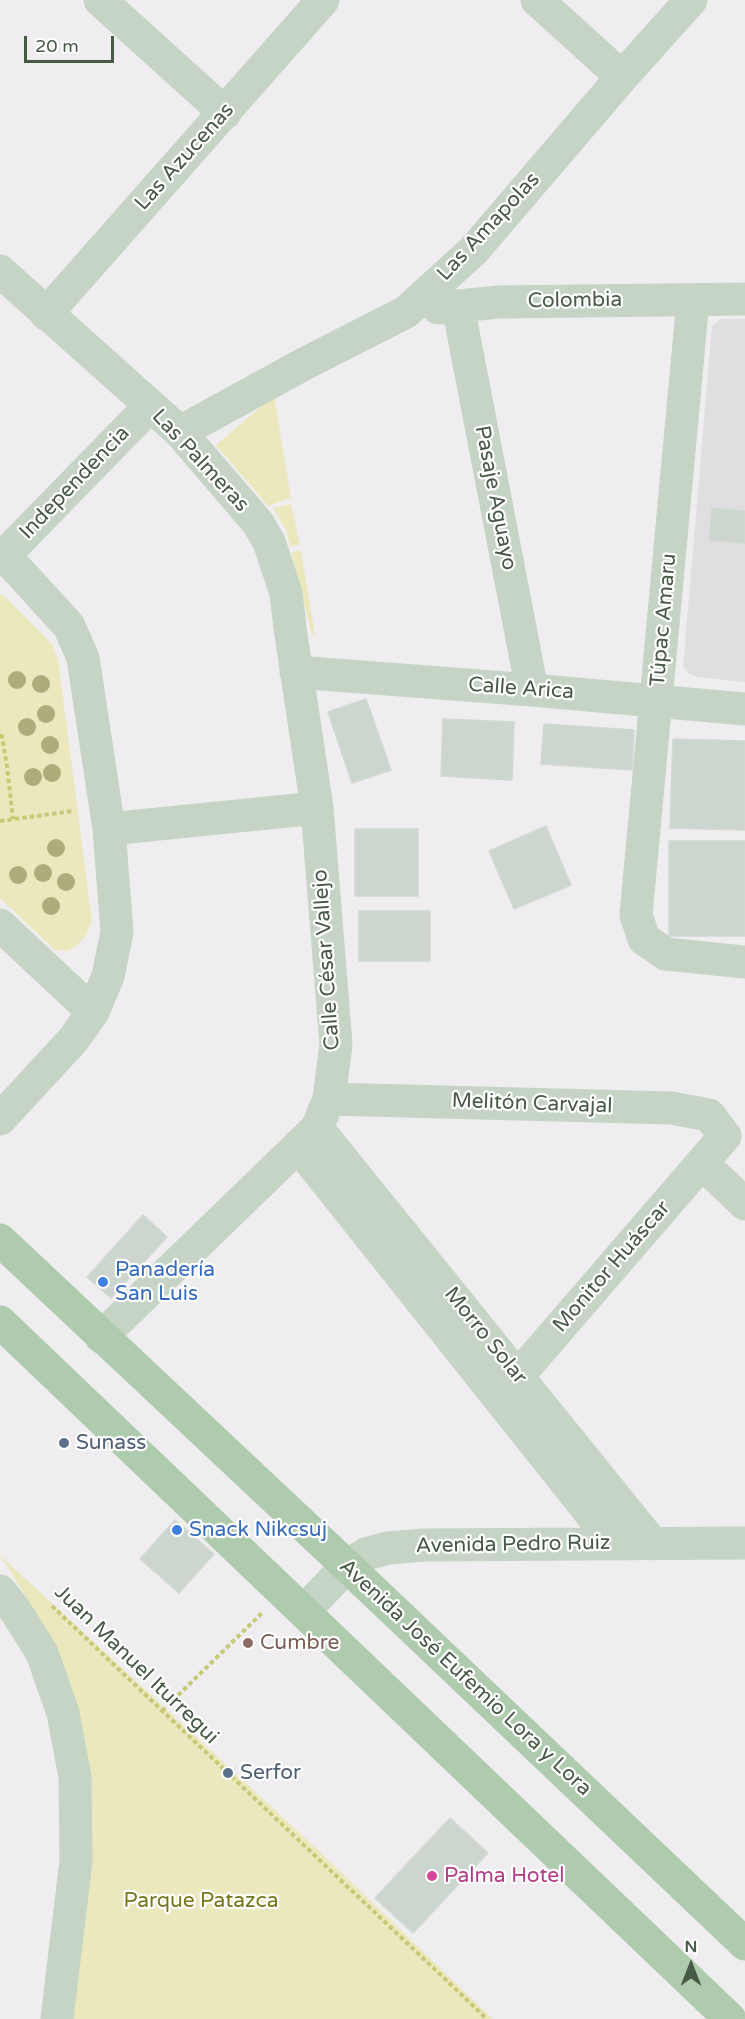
<!DOCTYPE html>
<meta charset="utf-8">
<style>
body{margin:0}
#map{position:relative;width:745px;height:2019px;overflow:hidden;background:#efedf0;font-family:"Varela Round",sans-serif}
canvas{display:block}
.north{position:absolute;left:661px;top:1935px;width:60px;height:60px;-webkit-text-stroke:4px #fff;paint-order:stroke;rotate:0deg;font-size:16px;font-weight:700;line-height:24px;text-align:center;color:#475a46}
.north::after{content:'';display:block;margin:auto;width:21px;height:27px;background:#475a46;clip-path:polygon(50% 0,100% 100%,50% 72%,0 100%)}
.scale{position:absolute;left:24px;top:36px;width:90px;height:27px;box-sizing:border-box;border:3px solid #475a46;border-top:0;padding-left:8px;font-size:18px;line-height:21px;white-space:nowrap;color:#475a46;-webkit-text-stroke:4px #fff;paint-order:stroke}
</style>
<div id="map">
<canvas width="745" height="2019"></canvas>
<div class="north">N</div>
<div class="scale">20 m</div>
</div>
<script>
const ctx = document.querySelector('canvas').getContext('2d');
ctx.lineJoin = 'round';
function fillPath(path, color) { ctx.fillStyle = color; ctx.fill(path, 'evenodd'); }
const shape = rows => new Path2D(rows.map(r => 'M' + r).join(''));
function stroke(path, color, width, dash) { ctx.strokeStyle = color; ctx.lineWidth = width; ctx.lineCap = dash ? 'butt' : 'round'; ctx.setLineDash(dash || []); ctx.stroke(path); }
function write(font, color, halo, rows, align = 'center') {
  ctx.font = font + ' "Varela Round",sans-serif'; ctx.lineWidth = 4.5; ctx.setLineDash([]); ctx.textBaseline = 'middle'; ctx.strokeStyle = halo; ctx.fillStyle = color; for (const [text, x, y, turn = 0] of rows) {
    ctx.save(); ctx.translate(x, y); ctx.rotate((+turn || 0) * Math.PI / 180); ctx.textAlign = isNaN(turn) ? turn : align; if (halo) ctx.strokeText(text, 0, 0); ctx.fillText(text, 0, 0); ctx.restore();
  }
}
fillPath(shape([
 [720,319,745,319,745,682,697,677,689,674,683,667,712,326]
]), '#dfdfe1');
fillPath(shape([
 [274,396,291,498,268,506,216,445],
 [291,504,300,545,290,546,286,530,273,508],
 [301,551,315,635,312,635,291,552],
 [0,594,5,597,51,643,58,659,92,921,85,937,76,946,68,951,55,950,0,898],
 [0,1555,316,1848,493,2019,71,2019,85,1864,87,1750,83,1734,33,1609]
]), '#ece8bd');
const building = shape([
 [712,508,745,511,745,543,709,540,712,508],
 [366,699,391,770,352,783,328,712,366,699],
 [443,719,514,722,512,780,441,776,443,719],
 [544,724,634,730,632,770,541,764,544,724],
 [673,739,745,741,745,830,670,828,673,739],
 [546,826,571,885,514,909,489,851,546,826],
 [355,829,418,829,418,896,355,896,355,829],
 [669,841,745,841,745,936,669,936,669,841],
 [359,911,430,911,430,961,359,961,359,911],
 [143,1215,167,1237,111,1298,87,1277,143,1215],
 [175,1520,214,1554,179,1593,140,1559,175,1520],
 [450,1818,488,1853,413,1933,375,1898,450,1818]
]);
fillPath(building, '#ccd5ce');
stroke(building, '#d1d9d3', 1.5);
stroke(shape([
 [0,736,2,736,7,766,13,819],
 [0,821,73,811],
 [52,1606,487,2019],
 [162,1711,262,1613]
]), '#c7c976', 4, [4.5, 3]);
stroke(shape([
 [100,0,225,113],
 [537,0,622,77],
 [0,271,180,432,258,523,269,542,286,593,290,628,317,808,336,1044,329,1099,317,1128,101,1337],
 [693,300,636,915,644,939,666,954,745,962],
 [458,306,532,690],
 [438,308,499,302,745,299],
 [46,314,323,0],
 [180,432,304,364,406,312,474,250,622,77,691,0],
 [0,560,150,406],
 [296,672,532,690,745,709],
 [109,829,317,808],
 [0,925,93,1012],
 [329,1099,671,1108,709,1115,725,1136,499,1398],
 [0,1119,73,1040,93,1012,108,976,117,932,109,829,83,658,69,626,4,555],
 [317,1128,653,1544],
 [298,1146,615,1544],
 [702,1163,745,1204],
 [0,1591,15,1610,42,1653,63,1713,75,1777,76,1861,57,2019],
 [304,1611,347,1566,366,1554,388,1548,425,1545,745,1543]
]), '#c5d4c4', 33);
stroke(shape([
 [0,1240,347,1566,745,1944],
 [0,1322,730,2019]
]), '#aecbae', 33);
ctx.fillStyle = '#acad7a';
for (const [x, y] of [
 [17,680],
 [41,684],
 [46,714],
 [27,727],
 [50,745],
 [52,773],
 [33,777],
 [56,848],
 [43,873],
 [18,875],
 [66,882],
 [51,906]
]) { ctx.beginPath(); ctx.arc(x, y, 9, 0, 2 * Math.PI); ctx.fill(); }
for (const [x, y, r, color] of [
 [103,1282,6,"#3f7fe0"],
 [64,1443,6,"#5c6f8a"],
 [177,1530,6,"#3f7fe0"],
 [248,1643,6,"#8d6e63"],
 [228,1773,6,"#5c6f8a"],
 [432,1876,6,"#d1479c"]
]) { const dot = new Path2D(); dot.arc(x, y, r, 0, 2 * Math.PI); ctx.fillStyle = color; ctx.fill(dot); stroke(dot, '#fff', 2); }
write('21px', '#475a46', '#fff', [
 ["Las Azucenas",185,157,-48],
 ["Las Amapolas",489,227,-47],
 ["Colombia",575,301,-1],
 ["Las Palmeras",200,461,47],
 ["Independencia",75,483,-46],
 ["Pasaje Aguayo",495,498,79],
 ["Túpac Amaru",664,620,-85],
 ["Calle Arica",521,689,4],
 ["Calle César Vallejo",327,960,-94],
 ["Melitón Carvajal",532,1104,2],
 ["Monitor Huáscar",612,1267,-49],
 ["Morro Solar",485,1336,51],
 ["Avenida Pedro Ruiz",513,1545,-1],
 ["Juan Manuel Iturregui",136,1665,44],
 ["Avenida José Eufemio Lora y Lora",465,1678,43]
]);
write('21px', '#366cbe', '#fff', [
 ["Panadería",115,1270],
 ["San Luis",115,1294],
 ["Snack Nikcsuj",189,1530]
], 'left');
write('21px', '#4e5e75', '#fff', [
 ["Sunass",76,1443],
 ["Serfor",240,1773]
], 'left');
write('21px', '#785e54', '#fff', [
 ["Cumbre",260,1643]
], 'left');
write('21px', '#b23c85', '#fff', [
 ["Palma Hotel",444,1876]
], 'left');
write('21px', '#76781a', '#fff', [
 ["Parque Patazca",201,1901]
]);
</script>
